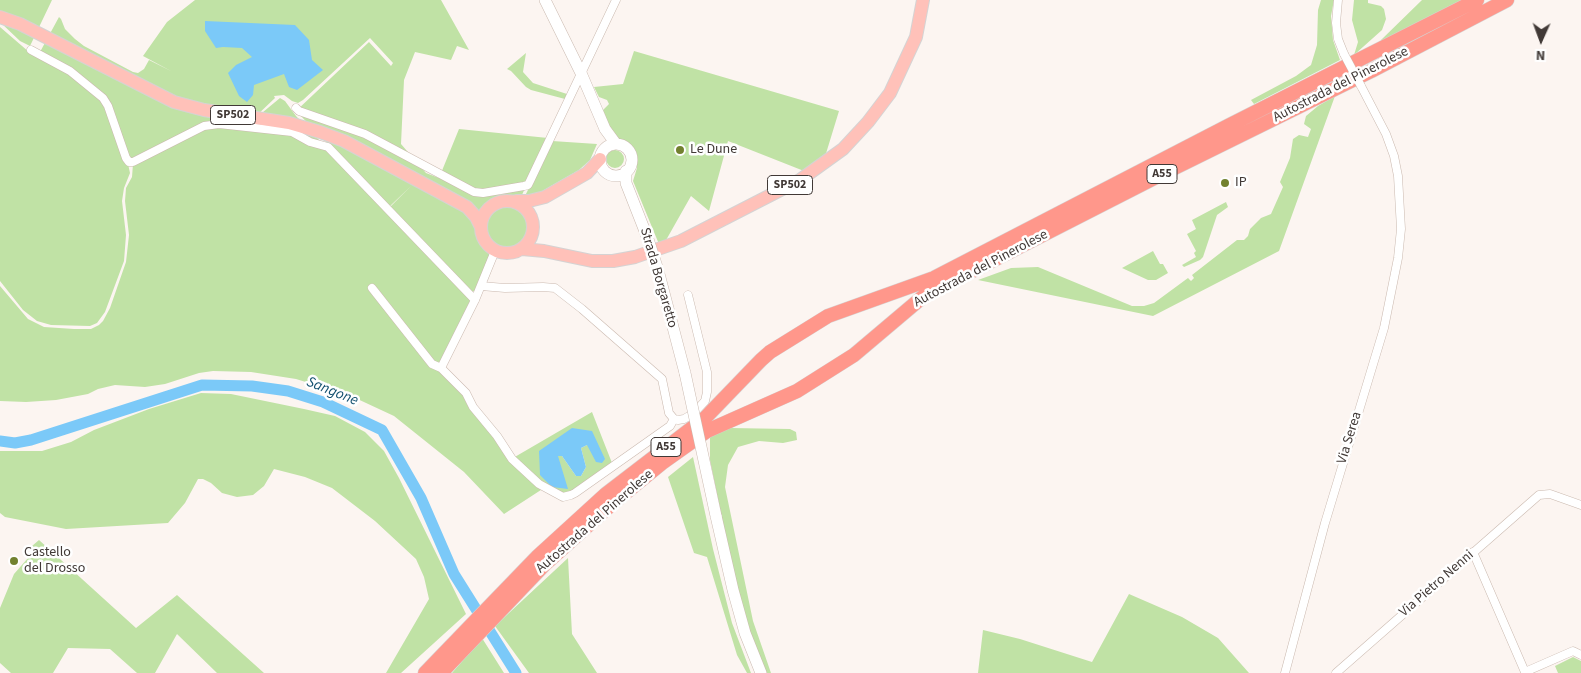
<!DOCTYPE html>
<style>
body{margin:0}
#map{position:relative;width:1581px;height:673px;overflow:hidden;background:#fcf5f1;font-family:"Source Sans 3",sans-serif}
canvas{display:block}
.north{position:absolute;left:1516px;top:15px;width:50px;height:50px;-webkit-text-stroke:4px #fff;paint-order:stroke;rotate:182deg;font-size:14px;font-weight:700;line-height:20px;text-align:center;color:#413936}
.north::after{content:'';display:block;margin:auto;width:18px;height:22px;background:#413936;clip-path:polygon(50% 0,100% 100%,50% 72%,0 100%)}
</style>
<div id="map">
<canvas width="1581" height="673"></canvas>
<div class="north">N</div>
</div>
<script>
const ctx = document.querySelector('canvas').getContext('2d');
ctx.lineJoin = 'round';
function fillPath(path, color) { ctx.fillStyle = color; ctx.fill(path, 'evenodd'); }
const shape = rows => new Path2D(rows.map(r => 'M' + r).join(''));
function stroke(path, color, width, dash) { ctx.strokeStyle = color; ctx.lineWidth = width; ctx.lineCap = dash ? 'butt' : 'round'; ctx.setLineDash(dash || []); ctx.stroke(path); }
function write(font, color, halo, rows, align = 'center') {
  ctx.font = font + ' "Source Sans 3",sans-serif'; ctx.lineWidth = 5; ctx.setLineDash([]); ctx.textBaseline = 'middle'; ctx.strokeStyle = halo; ctx.fillStyle = color; for (const [text, x, y, turn = 0] of rows) {
    ctx.save(); ctx.translate(x, y); ctx.rotate((+turn || 0) * Math.PI / 180); ctx.textAlign = isNaN(turn) ? turn : align; if (halo) ctx.strokeText(text, 0, 0); ctx.fillText(text, 0, 0); ctx.restore();
  }
}
fillPath(shape([
 [0,0,52,0,30,46,20,41,0,22],
 [195,0,441,0,469,50,457,46,451,60,415,52,404,80,401,144,426,173,439,178,459,129,548,138,516,208,525,217,528,225,527,234,523,242,511,248,499,247,481,286,471,293,389,208,411,186,389,207,296,111,369,42,391,66,393,63,370,38,303,100,298,103,292,101,284,95,274,96,275,98,254,118,212,123,130,160,110,105,40,52,59,17,61,19,65,29,75,39,84,46,133,72,138,73,144,69,149,60,171,71,143,56,167,22],
 [1321,0,1334,0,1331,16,1333,40,1340,60,1254,104,1251,100,1296,76,1311,65,1317,45,1318,10],
 [1354,0,1368,0,1368,3,1381,6,1384,9,1386,19,1382,30,1354,55,1358,42,1352,20],
 [1422,0,1465,0,1383,42,1381,40],
 [0,27,29,52,69,73,101,100,128,164,130,173,124,188,122,201,126,235,124,261,105,312,97,323,90,326,51,325,37,321,23,310,0,281],
 [634,51,839,111,824,160,804,171,728,141,709,211,691,196,661,249,633,181,637,168,637,156,631,145,623,140,614,138,603,110,609,104,607,100,599,97,594,87,623,84],
 [526,53,523,72,533,83,567,94,565,99,531,90,526,87,511,71,507,69],
 [1335,96,1279,251,1153,316,978,280,1011,268,1038,267,1132,306,1144,306,1154,303,1188,278,1191,281,1194,278,1192,275,1237,240,1244,240,1248,236,1250,229,1261,218,1271,214,1283,187,1280,182,1290,158,1293,139,1299,135,1308,137,1311,129,1304,124,1306,116,1318,106],
 [280,98,285,101,296,116,473,300,441,371,460,388,488,427,544,488,504,514,464,472,394,416,351,396,296,379,251,372,213,371,199,373,165,384,145,387,115,385,98,389,88,394,56,400,26,402,0,401,0,286,28,319,44,327,74,329,91,329,99,325,103,321,110,308,126,262,129,235,125,201,126,188,132,177,133,164,212,126,251,122],
 [552,141,597,144,590,160,579,170,532,197,524,198],
 '606 159a9 9 0 1 1 18 0a9 9 0 1 1-18 0Z',
 [1226,202,1228,207,1217,215,1203,257,1200,260,1184,267,1182,265,1196,257,1194,253,1196,251,1187,234,1196,229,1192,220],
 [1153,251,1160,264,1163,264,1168,273,1156,280,1148,280,1122,268],
 [201,393,231,394,304,409,335,416,365,432,384,451,399,478,466,614,401,673,386,673,429,599,424,577,416,559,375,521,332,488,305,477,274,469,264,486,253,495,237,497,222,493,211,483,203,479,198,479,185,503,168,523,66,529,5,517,0,513,0,451,42,451,71,442,94,430,149,409],
 [592,412,612,463,574,491,566,494,550,488,513,458],
 [592,431,587,445,581,448,586,467,581,476,576,476,562,456,558,455],
 [730,428,790,429,796,432,797,440,783,443,759,441,738,447,728,465,725,487,753,621,771,673,765,673,749,633,738,596,710,460,710,435],
 [693,457,713,549,732,623,751,673,747,673,737,655,707,557,694,553,668,477],
 [39,540,136,628,177,595,264,673,217,673,177,634,155,673,137,673,110,649,68,648,53,673,11,673,0,663,0,608,14,574,35,550,32,546],
 [568,558,572,634,597,673,529,673,495,626],
 [1129,594,1182,617,1218,638,1249,673,978,673,983,630,1020,639,1092,662],
 [482,638,504,673,452,673],
 [1573,657,1581,661,1581,673,1558,673,1555,666]
]), '#c0e2a5');
fillPath(shape([
 [205,21,295,25,309,40,312,60,323,70,297,90,289,87,284,74,254,85,253,95,247,102,239,96,228,73,236,65,252,57,242,48,223,47,216,48,205,31],
 [572,428,592,431,605,459,602,463,596,462,587,445,581,448,586,467,581,476,576,476,562,456,558,456,568,489,552,487,540,475,539,451]
]), '#7bc9f8');
stroke(shape([
 [0,441,15,443,31,440,202,385,252,386,288,391,323,402,382,430,421,498,454,574,516,673]
]), '#7bc9f8', 11);
const street = shape([
 [1338,0,1336,23,1338,39,1344,54],
 [31,50,70,71,103,98,108,106,126,158,129,162,133,162,204,126,219,124,292,132,310,142,328,147,475,300],
 [296,108,299,111,365,134,474,192,483,193,524,186,528,185,530,181,616,0],
 [481,286,505,288,543,287,555,288,582,309,662,379,669,413,674,419,678,420,684,419,694,413,705,401,707,392,707,372,688,295],
 [372,288,432,364,441,368,475,300,495,251],
 [441,368,466,393,473,407,497,436,512,459,539,484,563,497,571,495,575,493,670,426,674,419],
 [1473,552,1525,672,1573,651,1581,655],
 [1285,673,1325,523,1384,328,1398,258,1401,229,1398,176,1394,156,1386,134,1361,86],
 [1336,673,1539,495,1550,494,1581,505]
]);
const secondary = shape([
 [545,0,581,73,605,129,616,144],
 '600 160a16 16 0 1 1 32 0a16 16 0 1 1-32 0Z',
 [626,171,626,183,648,239],
 [658,270,685,373],
 [716,516,733,590,745,633,761,673]
]);
const primary = shape([
 [0,17,20,24,174,102,204,110,289,123,320,132,344,141,467,207,476,217,481,227],
 '481 227a26 26 0 1 1 52 0a26 26 0 1 1-52 0Z',
 [516,201,529,201,545,197,587,173,600,159],
 [522,249,544,251,592,261,613,261,635,257,681,241,800,180,843,149,868,122,890,93,916,37,923,0]
]);
const highway = shape([
 [425,673,537,557,606,494,705,418,761,360,770,352,828,316,934,278,1228,126,1477,0],
 [441,673,544,565,613,503,662,463,707,431,797,391,854,355,925,295,1158,176,1371,71,1507,0]
]);
stroke(street, '#cab9af', 9);
stroke(secondary, '#cab9af', 12);
stroke(primary, '#d5d3d3', 14);
stroke(highway, '#d5d3d3', 15);
stroke(street, '#fff', 8);
stroke(secondary, '#fff', 11);
stroke(primary, '#ffc1b9', 12);
stroke(highway, '#ff978b', 14);
const streetBridge = shape([
 [1344,54,1361,86]
]);
const secondaryBridge = shape([
 [648,239,658,270],
 [685,373,716,516]
]);
stroke(streetBridge, '#cab9af', 9, []);
stroke(secondaryBridge, '#cab9af', 12, []);
stroke(streetBridge, '#fff', 8);
stroke(secondaryBridge, '#fff', 11);
for (const [x, y, r, color] of [
 [680,150,5,"#72812f"],
 [1225,183,5,"#72812f"],
 [14,561,5,"#72812f"]
]) { const dot = new Path2D(); dot.arc(x, y, r, 0, 2 * Math.PI); ctx.fillStyle = color; ctx.fill(dot); stroke(dot, '#fff', 2); }
for (const [x, y, w] of [
 [233,115,45],
 [1162,174,30],
 [790,185,45],
 [666,447,30]
]) { const box = new Path2D(); box.roundRect(x - w / 2, y - 9.5, w, 19, 4); ctx.fillStyle = '#fff'; ctx.fill(box); stroke(box, '#413936', 1); }
write('bold 12px', '#413936', null, [
 ["SP502",233,115],
 ["A55",1162,174],
 ["SP502",790,185],
 ["A55",666,447]
]);
write('14px', '#413936', '#fff', [
 ["Autostrada del Pinerolese",1341,85,-27],
 ["Autostrada del Pinerolese",981,269,-28],
 ["Strada Borgaretto",658,278,74],
 ["Via Serea",1350,438,-73],
 ["Autostrada del Pinerolese",595,522,-41],
 ["Via Pietro Nenni",1437,584,-41]
]);
write('14px', '#413936', '#fff', [
 ["Le Dune",690,150],
 ["IP",1235,183],
 ["Castello",24,553],
 ["del Drosso",24,569]
], 'left');
write('italic 15px', '#13506f', '#fff', [
 ["Sangone",332,392,22]
]);
</script>
